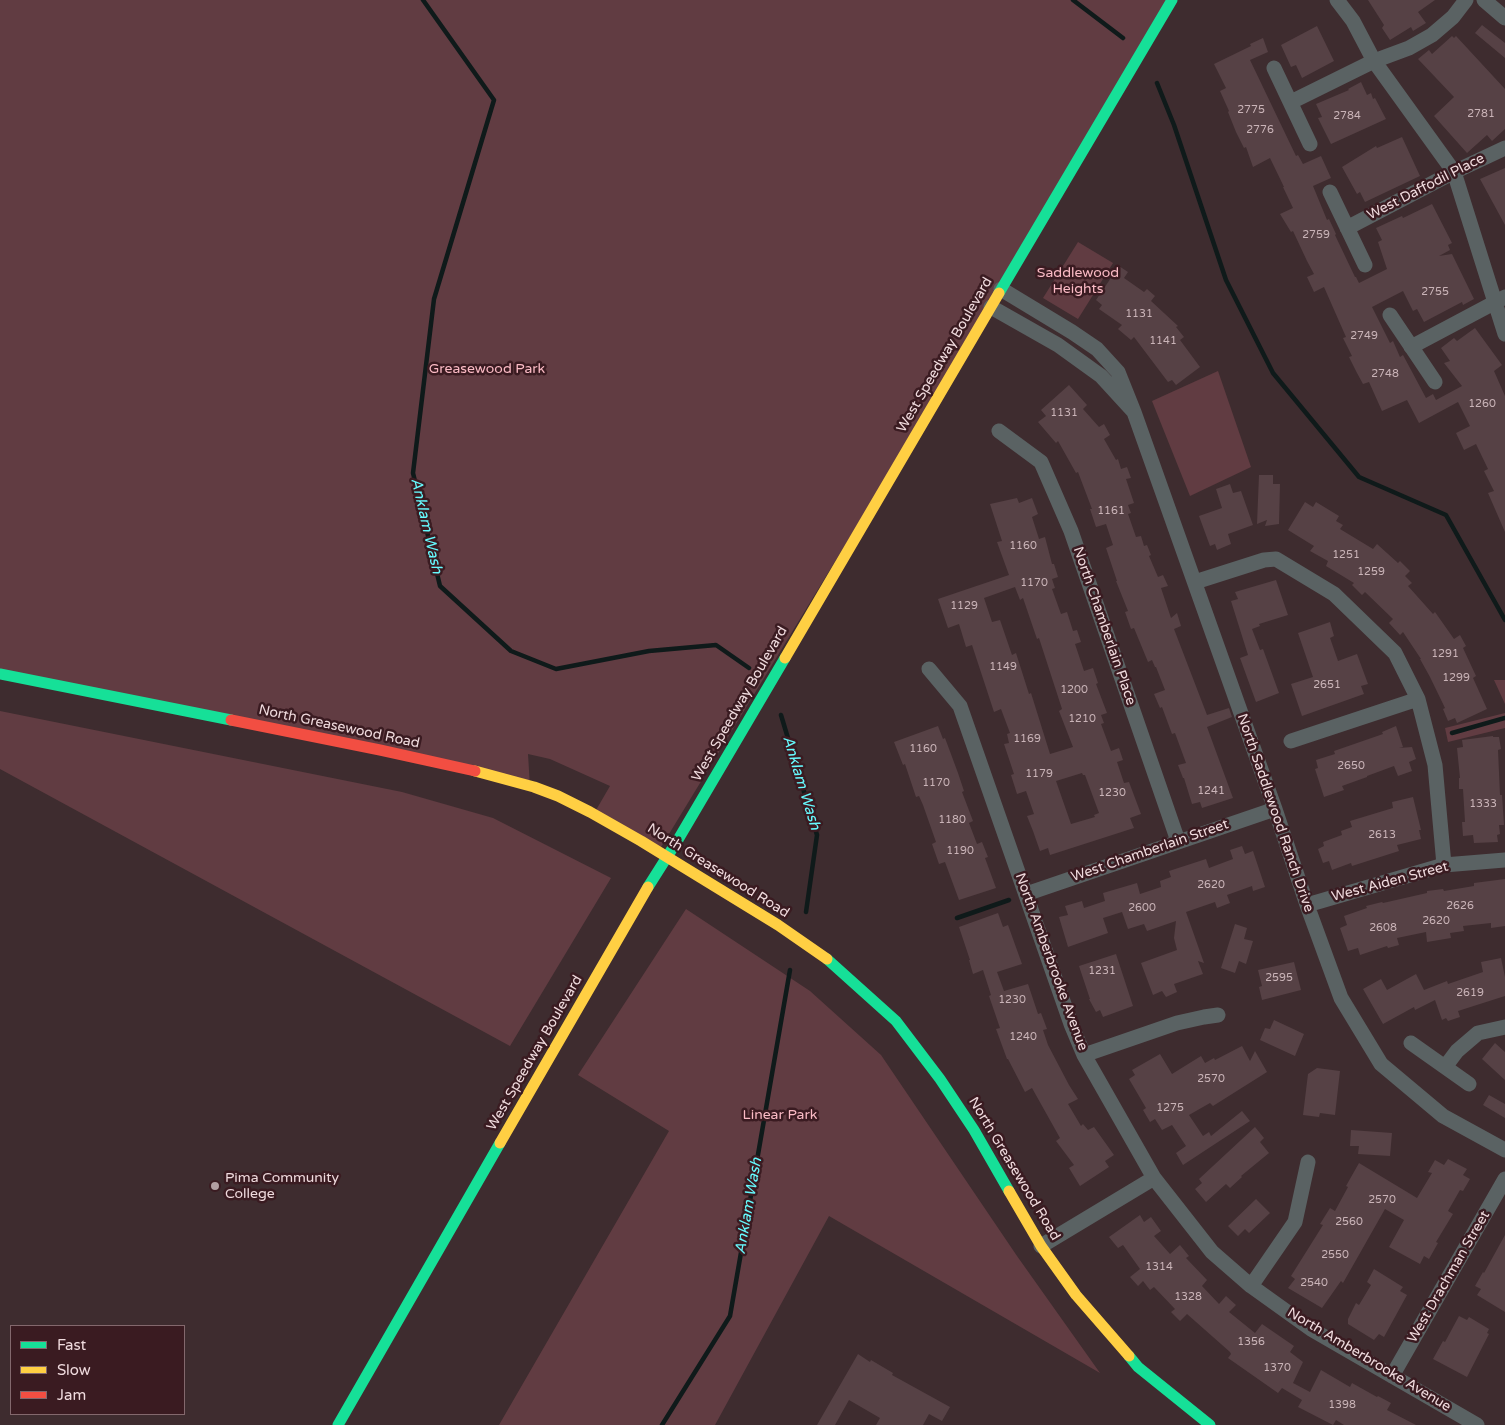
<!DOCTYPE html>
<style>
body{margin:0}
#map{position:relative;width:1505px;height:1425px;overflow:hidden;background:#3e2c2f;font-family:"Varela Round",sans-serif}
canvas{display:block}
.legend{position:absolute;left:10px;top:1325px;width:175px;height:90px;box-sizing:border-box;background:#3a1b21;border:1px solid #83686d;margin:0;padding:6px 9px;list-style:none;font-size:15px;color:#f0dbde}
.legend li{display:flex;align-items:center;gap:10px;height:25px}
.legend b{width:25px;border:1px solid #83686d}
</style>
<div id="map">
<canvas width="1505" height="1425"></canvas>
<ul class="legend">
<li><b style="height:6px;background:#16e098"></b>Fast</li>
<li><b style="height:6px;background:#ffcf43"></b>Slow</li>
<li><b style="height:6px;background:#f24e42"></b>Jam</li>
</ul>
</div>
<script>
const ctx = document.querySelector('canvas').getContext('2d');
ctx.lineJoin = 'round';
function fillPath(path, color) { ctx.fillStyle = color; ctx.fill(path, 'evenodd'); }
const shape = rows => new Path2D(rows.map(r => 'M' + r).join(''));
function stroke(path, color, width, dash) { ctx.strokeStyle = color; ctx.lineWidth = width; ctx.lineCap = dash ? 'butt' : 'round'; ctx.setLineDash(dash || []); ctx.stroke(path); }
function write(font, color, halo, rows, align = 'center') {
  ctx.font = font + ' "Varela Round",sans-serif'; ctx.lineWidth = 5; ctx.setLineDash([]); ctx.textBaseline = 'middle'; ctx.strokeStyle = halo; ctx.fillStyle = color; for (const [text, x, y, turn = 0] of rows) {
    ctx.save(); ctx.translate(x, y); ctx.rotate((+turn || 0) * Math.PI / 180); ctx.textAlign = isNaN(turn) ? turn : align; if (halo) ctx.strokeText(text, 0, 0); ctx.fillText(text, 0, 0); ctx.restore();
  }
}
fillPath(shape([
 [0,0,1171,0,1001,289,658,852,592,817,610,786,550,759,528,754,530,787,0,672],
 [1078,242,1113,263,1078,319,1043,298],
 [1218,371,1251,467,1190,496,1152,401],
 [1494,680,1505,680,1505,704],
 [0,711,402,792,493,818,611,878,510,1046,0,769],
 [1505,713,1505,728,1448,742,1445,728],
 [686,909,810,991,881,1055,1017,1256,1100,1373,829,1216,715,1425,499,1425,669,1131,578,1075]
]), '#613c42');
stroke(shape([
 [423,0,494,100,434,299,413,473,440,586,511,651,556,669,649,651,716,645,749,668],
 [1073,0,1123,38],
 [1157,83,1174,125,1226,280,1273,373,1359,477,1446,515,1505,620],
 [781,715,817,835,806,912],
 [1452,733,1505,718],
 [957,918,1009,900],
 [662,1425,730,1316,790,970]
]), '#0f1a1a', 4.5);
fillPath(shape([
 [1368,0,1435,0,1418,12,1426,23,1413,31,1411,27,1390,40,1382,28,1384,25],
 [1482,25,1505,43,1505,58,1475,33],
 [1317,26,1334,61,1302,78,1296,65,1291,67,1281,45],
 [1452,36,1454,38,1456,36,1505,89,1505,129,1492,141,1487,135,1467,153,1434,116,1454,97,1418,59,1429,50,1432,54],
 [1263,38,1268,52,1250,60,1296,156,1298,155,1303,164,1321,156,1331,178,1313,186,1327,220,1329,219,1336,234,1335,235,1355,277,1356,277,1359,283,1387,269,1378,242,1382,240,1376,228,1402,216,1403,218,1432,204,1452,243,1448,245,1450,250,1439,256,1452,254,1474,299,1463,305,1462,302,1424,322,1417,309,1413,311,1403,291,1372,307,1390,343,1393,341,1400,357,1403,355,1426,398,1433,394,1436,400,1462,386,1444,363,1450,361,1441,348,1454,338,1457,341,1475,328,1502,365,1494,371,1505,396,1505,532,1488,493,1494,491,1484,471,1488,469,1476,444,1464,450,1456,433,1470,426,1458,402,1419,423,1407,400,1382,411,1369,382,1363,384,1357,373,1349,357,1352,356,1343,338,1346,337,1324,287,1314,292,1307,277,1314,274,1307,261,1293,231,1291,232,1280,214,1293,208,1283,187,1284,187,1270,158,1253,167,1246,147,1244,148,1236,132,1228,112,1229,111,1220,91,1226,88,1214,64,1251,46,1250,44],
 [1361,82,1367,95,1371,93,1373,99,1375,98,1386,119,1331,144,1318,118,1322,117,1316,104,1349,90,1348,89],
 [1402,137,1420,176,1365,202,1360,192,1357,194,1342,167,1376,146,1377,148],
 [1505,168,1505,225,1480,179],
 [1119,266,1128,272,1124,278,1144,292,1147,289,1155,296,1151,301,1178,326,1176,327,1184,337,1180,340,1200,367,1176,385,1172,380,1168,382,1134,337,1131,340,1118,329,1122,325,1099,309,1102,305,1096,300],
 [1069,385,1087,405,1083,409,1099,427,1104,424,1110,435,1104,439,1116,460,1118,459,1121,469,1127,467,1131,478,1126,479,1134,503,1128,505,1131,513,1128,514,1136,537,1141,536,1144,546,1147,545,1151,555,1149,556,1158,577,1163,575,1168,586,1161,588,1171,618,1177,613,1181,626,1174,629,1207,715,1229,708,1232,717,1207,727,1233,798,1202,808,1200,802,1192,804,1184,778,1183,778,1178,765,1186,763,1175,733,1172,734,1162,707,1160,708,1154,694,1165,690,1156,667,1155,667,1152,660,1148,662,1134,628,1131,629,1125,612,1128,611,1116,581,1117,581,1106,548,1113,545,1106,524,1096,527,1090,509,1092,509,1078,472,1076,473,1058,441,1056,443,1038,422,1046,416,1041,410],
 [1259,475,1273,475,1273,484,1280,484,1279,524,1265,526,1267,520,1257,524],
 [1230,484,1233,493,1241,491,1253,525,1228,534,1231,544,1217,550,1215,544,1210,546,1199,516,1222,508,1216,489],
 [1017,498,1019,503,1032,498,1038,514,1032,517,1039,539,1045,537,1052,564,1054,564,1058,577,1052,579,1055,588,1052,589,1061,614,1067,612,1073,631,1077,630,1081,642,1075,644,1084,671,1093,668,1098,683,1096,684,1107,713,1101,715,1104,723,1101,724,1111,751,1119,748,1123,760,1117,762,1124,783,1129,782,1141,814,1130,818,1134,828,1050,855,1048,848,1040,851,1033,831,1027,816,1034,814,1026,791,1017,794,1011,775,1014,774,1004,744,1009,743,1007,734,1010,733,1001,709,994,712,972,645,966,647,959,624,948,628,938,599,1009,575,997,542,1002,541,990,504],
 [1015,587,1020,600,1023,598,1037,639,1039,638,1062,709,1059,711,1073,747,1050,754,1031,693,1029,694,1016,653,1012,655,1000,620,992,622,984,598],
 [1082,773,1083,775,1085,775,1099,813,1094,815,1095,817,1071,824,1056,781],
 [1305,502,1313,507,1316,502,1339,516,1336,521,1343,525,1340,529,1373,549,1377,544,1398,563,1400,561,1410,571,1405,576,1412,583,1408,586,1433,614,1435,612,1454,639,1460,635,1466,646,1463,648,1476,676,1473,678,1487,709,1457,723,1455,718,1448,721,1443,709,1445,708,1430,677,1420,659,1421,659,1403,632,1400,635,1389,623,1393,619,1365,592,1362,595,1352,585,1354,583,1326,566,1328,561,1310,551,1314,546,1288,530],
 [1276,580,1288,615,1259,624,1260,626,1252,629,1260,650,1263,649,1279,693,1256,702,1240,658,1248,655,1231,601,1238,599,1235,592],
 [1330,622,1334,636,1330,638,1338,661,1357,654,1368,684,1361,686,1364,694,1302,716,1291,684,1313,677,1298,633],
 [938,726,943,739,945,738,958,773,964,791,962,792,973,821,969,823,977,844,982,842,988,857,985,858,996,888,959,900,945,862,939,864,932,844,936,842,923,805,919,796,916,797,905,764,903,765,894,742],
 [1396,726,1403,747,1399,748,1412,747,1416,759,1409,762,1412,771,1398,776,1394,766,1367,776,1367,777,1342,786,1344,790,1324,797,1315,769,1318,768,1316,760,1335,754,1334,751,1383,734,1382,732],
 [1493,736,1493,737,1499,737,1501,749,1498,750,1500,795,1502,795,1504,825,1499,825,1500,834,1497,835,1498,842,1474,843,1473,835,1463,836,1462,822,1465,822,1463,789,1459,789,1459,778,1460,778,1457,748,1463,747,1462,740],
 [1413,797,1421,830,1419,830,1421,839,1397,845,1399,851,1352,866,1351,863,1332,870,1329,861,1323,863,1318,849,1324,846,1323,842,1342,835,1341,831,1352,827,1350,821,1393,808,1392,802],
 [1242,846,1245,854,1253,851,1265,887,1253,891,1252,886,1227,895,1230,903,1217,908,1215,902,1186,912,1204,963,1198,961,1203,974,1174,984,1177,992,1166,997,1162,991,1153,995,1141,963,1177,950,1174,938,1176,921,1147,931,1144,924,1128,929,1122,912,1103,918,1108,933,1068,947,1059,917,1068,915,1065,906,1082,901,1084,908,1105,901,1103,893,1137,883,1140,894,1161,887,1160,881,1171,877,1169,871,1206,859,1209,868,1233,859,1230,850],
 [1505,879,1505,926,1491,928,1491,923,1463,926,1464,931,1450,933,1451,938,1427,942,1426,932,1397,938,1399,945,1388,948,1387,946,1360,955,1358,948,1348,951,1340,928,1347,925,1344,916,1367,908,1366,906,1382,902,1383,903,1427,893,1427,891,1443,889,1444,891,1474,886,1474,883],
 [998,913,1003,927,1008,925,1022,964,997,972,1004,991,1028,984,1038,1014,1041,1013,1047,1029,1043,1030,1048,1045,1069,1085,1078,1099,1068,1104,1081,1126,1083,1124,1088,1130,1094,1127,1114,1155,1105,1161,1109,1167,1080,1186,1069,1168,1074,1165,1056,1141,1060,1138,1032,1088,1025,1092,1008,1059,1007,1059,996,1029,1000,1028,989,996,991,995,983,970,973,974,969,960,970,960,959,927],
 [1235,924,1247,928,1244,939,1253,941,1246,964,1239,961,1235,973,1221,968],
 [1116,954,1133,1006,1103,1017,1100,1010,1096,1012,1089,999,1090,999,1079,966],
 [1501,958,1505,977,1505,996,1458,1011,1460,1017,1448,1021,1446,1018,1442,1020,1435,1000,1415,1010,1414,1007,1383,1024,1363,989,1381,979,1387,990,1416,974,1424,990,1447,981,1448,984,1483,972,1481,962],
 [1294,962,1301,990,1262,1000,1259,987,1262,986,1258,970],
 [1274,1020,1304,1034,1295,1056,1260,1040,1265,1028,1270,1029],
 [1495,1043,1505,1052,1505,1080,1482,1059],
 [1242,1046,1250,1061,1255,1051,1267,1072,1213,1106,1210,1103,1189,1115,1203,1136,1209,1132,1211,1136,1242,1111,1250,1121,1183,1165,1176,1153,1186,1146,1172,1125,1162,1130,1155,1119,1150,1122,1143,1110,1146,1108,1129,1079,1135,1075,1132,1070,1160,1054,1172,1074,1201,1056,1205,1063,1214,1058,1215,1060],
 [1317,1068,1340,1071,1335,1115,1320,1113,1319,1117,1303,1115,1308,1074],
 [1489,1095,1505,1104,1505,1118,1483,1105],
 [1255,1127,1264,1138,1260,1142,1269,1153,1241,1176,1242,1177,1230,1188,1226,1184,1206,1202,1195,1189,1202,1183,1199,1179],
 [1351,1130,1392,1133,1390,1156,1358,1154,1359,1146,1350,1146],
 [1448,1159,1467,1169,1463,1175,1470,1179,1463,1191,1460,1190,1448,1211,1453,1214,1436,1242,1438,1243,1429,1259,1424,1256,1420,1264,1389,1247,1404,1220,1385,1209,1343,1283,1341,1281,1322,1308,1288,1288,1295,1279,1291,1276,1323,1225,1320,1224,1330,1208,1335,1211,1348,1187,1346,1186,1359,1163,1417,1198,1432,1173,1428,1172,1435,1160,1444,1165],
 [1256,1199,1270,1213,1249,1233,1245,1229,1238,1236,1228,1226],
 [1140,1215,1144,1222,1151,1217,1161,1231,1154,1236,1170,1254,1180,1245,1189,1256,1186,1258,1207,1280,1202,1286,1219,1304,1226,1296,1236,1305,1229,1312,1255,1333,1262,1324,1294,1346,1290,1352,1303,1362,1293,1383,1310,1392,1321,1370,1350,1387,1352,1383,1377,1397,1378,1396,1391,1403,1387,1410,1416,1425,1344,1425,1336,1420,1333,1425,1298,1407,1302,1400,1282,1388,1278,1393,1228,1358,1231,1354,1230,1352,1187,1314,1180,1321,1171,1312,1175,1309,1154,1287,1150,1290,1143,1281,1138,1286,1130,1277,1140,1269,1123,1245,1118,1248,1109,1237],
 [1505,1235,1505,1312,1477,1295,1481,1289,1475,1286,1483,1272,1484,1273],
 [1374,1269,1403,1287,1400,1291,1407,1295,1384,1337,1379,1334,1374,1340,1348,1324,1348,1319,1356,1303,1359,1305,1371,1285,1367,1282],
 [1459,1316,1467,1320,1469,1317,1489,1329,1487,1333,1489,1334,1467,1377,1433,1359,1443,1341,1445,1342],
 [858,1354,870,1362,871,1360,893,1373,892,1375,950,1407,942,1421,929,1414,923,1425,876,1425,880,1418,849,1400,835,1425,817,1425]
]), '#564145');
stroke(shape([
 [1337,0,1353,21,1374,61,1454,172,1505,334],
 [1484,0,1505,18],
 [1274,68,1310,144],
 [1291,102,1374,61,1409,48,1432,35,1453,17,1466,0],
 [1330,192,1365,265],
 [1347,228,1454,172,1505,148],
 [991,307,1058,345,1101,376,1134,412,1118,372,1097,349,1072,332,1001,289],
 [1390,315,1435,382],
 [1411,347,1505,297],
 [1134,412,1275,809,1307,905,1341,998,1381,1064,1443,1116,1505,1150],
 [999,431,1041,462,1071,531,1178,841],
 [1195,582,1264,560,1276,559,1334,594,1395,653,1418,699,1435,765,1444,865],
 [929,669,960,706,1071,1024,1084,1055,1154,1178,1212,1252,1251,1286,1311,1329,1477,1425],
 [1291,741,1418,699],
 [1026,894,1275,809],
 [1307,905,1444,865,1505,860],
 [1411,1043,1469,1084],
 [1084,1055,1177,1023,1204,1017,1218,1015],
 [1445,1067,1457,1051,1478,1033,1505,1027],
 [1041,1246,1154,1178],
 [1251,1286,1295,1222,1308,1162],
 [1392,1376,1505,1179]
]), '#5a6263', 15);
stroke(shape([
 [999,293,1172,0],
 [0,674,231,720],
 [648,887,679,838,785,658],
 [827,959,896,1021,940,1079,974,1130,1009,1191],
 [1129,1356,1138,1367,1210,1425],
 [338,1425,500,1143]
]), '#16e098', 11);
stroke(shape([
 [785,658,999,293],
 [475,771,534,787,558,796,590,812,641,841,778,925,827,959],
 [500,1143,648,887],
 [1009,1191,1041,1246,1076,1295,1129,1356]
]), '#ffcf43', 11);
stroke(shape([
 [231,720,380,750,475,771]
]), '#f24e42', 11);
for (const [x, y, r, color] of [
 [215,1186,5,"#b29ea1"]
]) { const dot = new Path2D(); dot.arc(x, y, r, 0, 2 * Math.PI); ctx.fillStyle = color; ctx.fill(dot); stroke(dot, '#3a1b21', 2); }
write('11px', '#cab4b8', null, [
 ["2775",1251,110],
 ["2781",1481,114],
 ["2784",1347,116],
 ["2776",1260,130],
 ["2759",1316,235],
 ["2755",1435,292],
 ["1131",1139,314],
 ["2749",1364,336],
 ["1141",1163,341],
 ["2748",1385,374],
 ["1260",1482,404],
 ["1131",1064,413],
 ["1161",1111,511],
 ["1160",1023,546],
 ["1251",1346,555],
 ["1259",1371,572],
 ["1170",1034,583],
 ["1129",964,606],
 ["1291",1445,654],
 ["1149",1003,667],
 ["1299",1456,678],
 ["2651",1327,685],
 ["1200",1074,690],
 ["1210",1082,719],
 ["1169",1027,739],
 ["1160",923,749],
 ["2650",1351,766],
 ["1179",1039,774],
 ["1170",936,783],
 ["1241",1211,791],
 ["1230",1112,793],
 ["1333",1483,804],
 ["1180",952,820],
 ["2613",1382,835],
 ["1190",960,851],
 ["2620",1211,885],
 ["2626",1460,906],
 ["2600",1142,908],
 ["2620",1436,921],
 ["2608",1383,928],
 ["1231",1102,971],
 ["2595",1279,978],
 ["2619",1470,993],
 ["1230",1012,1000],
 ["1240",1023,1037],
 ["2570",1211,1079],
 ["1275",1170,1108],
 ["2570",1382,1200],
 ["2560",1349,1222],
 ["2550",1335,1255],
 ["1314",1159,1267],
 ["2540",1314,1283],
 ["1328",1188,1297],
 ["1356",1251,1342],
 ["1370",1277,1368],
 ["1398",1342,1405]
]);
write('14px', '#f0dbde', '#3a1b21', [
 ["West Daffodil Place",1426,187,-27],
 ["West Speedway Boulevard",945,355,-60],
 ["North Chamberlain Place",1104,626,71],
 ["West Speedway Boulevard",740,704,-60],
 ["North Greasewood Road",339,727,12],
 ["North Saddlewood Ranch Drive",1275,813,71],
 ["West Chamberlain Street",1150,851,-19],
 ["North Greasewood Road",718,871,32],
 ["West Aiden Street",1390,882,-15],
 ["North Amberbrooke Avenue",1051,962,70],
 ["West Speedway Boulevard",535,1053,-60],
 ["North Greasewood Road",1014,1169,59],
 ["West Drachman Street",1449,1277,-60],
 ["North Amberbrooke Avenue",1369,1360,31]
]);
write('14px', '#fbbbc5', '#3a1b21', [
 ["Saddlewood",1078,273],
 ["Heights",1078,289],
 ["Greasewood Park",487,369],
 ["Linear Park",780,1115]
]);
write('14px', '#f0dbde', '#3a1b21', [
 ["Pima Community",225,1178],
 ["College",225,1194]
], 'left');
write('italic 15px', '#66fafe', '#3a1b21', [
 ["Anklam Wash",426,526,77],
 ["Anklam Wash",801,783,73],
 ["Anklam Wash",749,1206,-80]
]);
</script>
